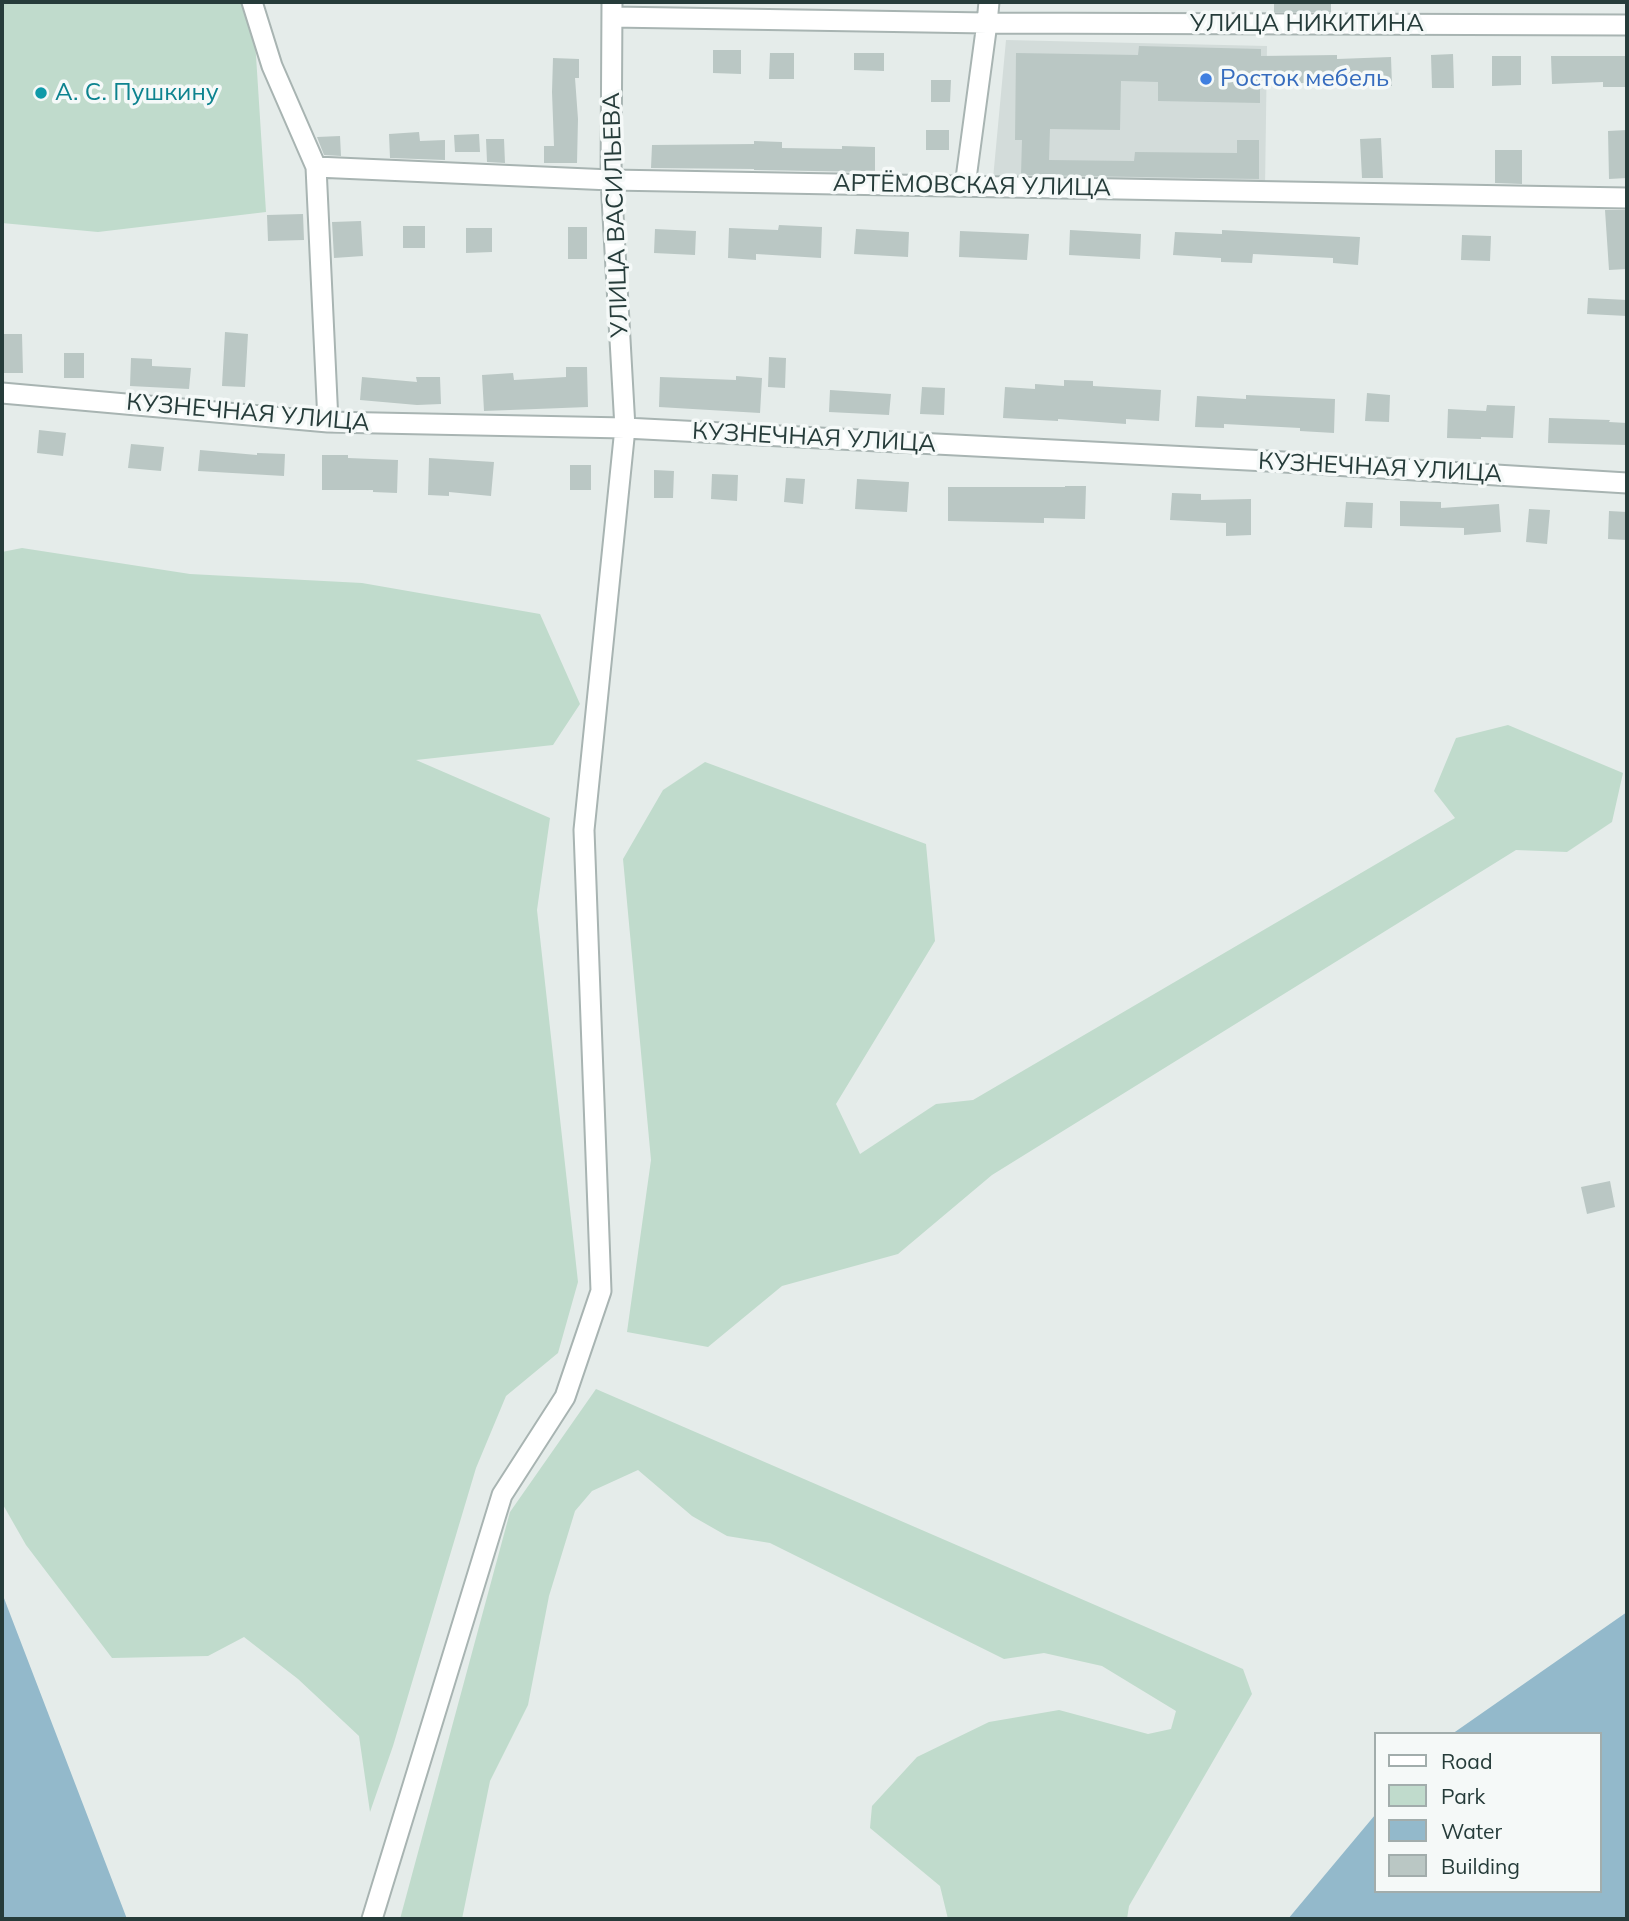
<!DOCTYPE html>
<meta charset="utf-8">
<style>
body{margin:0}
#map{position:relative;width:1629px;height:1921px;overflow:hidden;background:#e5ecea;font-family:Mulish,sans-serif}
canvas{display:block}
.frame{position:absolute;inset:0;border:4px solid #263c3a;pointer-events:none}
.legend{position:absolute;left:1374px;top:1732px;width:228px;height:161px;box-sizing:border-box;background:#f5f9f8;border:2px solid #a2adac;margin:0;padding:9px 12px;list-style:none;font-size:21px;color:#263c3a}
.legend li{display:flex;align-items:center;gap:14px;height:35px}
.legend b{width:35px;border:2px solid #a2adac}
</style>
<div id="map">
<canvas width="1629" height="1921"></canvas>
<div class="frame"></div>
<ul class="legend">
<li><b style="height:9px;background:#fff"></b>Road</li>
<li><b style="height:19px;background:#c0dbcc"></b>Park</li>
<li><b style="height:19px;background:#93b9cb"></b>Water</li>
<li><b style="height:19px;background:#bac7c4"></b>Building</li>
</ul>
</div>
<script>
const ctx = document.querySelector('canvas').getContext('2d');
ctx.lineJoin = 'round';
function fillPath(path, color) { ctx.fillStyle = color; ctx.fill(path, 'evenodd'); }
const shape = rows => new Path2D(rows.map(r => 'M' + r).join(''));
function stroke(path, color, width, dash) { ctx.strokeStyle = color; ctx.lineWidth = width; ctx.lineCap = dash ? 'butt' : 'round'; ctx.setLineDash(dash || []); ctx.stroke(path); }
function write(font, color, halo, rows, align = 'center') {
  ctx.font = font + ' Mulish,sans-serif'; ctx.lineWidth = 7; ctx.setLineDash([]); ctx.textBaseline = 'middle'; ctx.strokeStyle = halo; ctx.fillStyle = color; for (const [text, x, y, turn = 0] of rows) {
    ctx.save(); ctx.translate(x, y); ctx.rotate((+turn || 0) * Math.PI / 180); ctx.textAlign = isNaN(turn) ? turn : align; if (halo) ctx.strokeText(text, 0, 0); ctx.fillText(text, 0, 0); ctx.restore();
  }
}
fillPath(shape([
 [1006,40,1267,46,1265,189,993,179]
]), '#d3dcda');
fillPath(shape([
 [2,2,242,2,255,40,266,212,98,232,2,223],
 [22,548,190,574,362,583,540,614,580,704,553,745,416,760,550,818,537,910,578,1282,558,1353,506,1396,476,1468,393,1746,370,1812,359,1736,298,1679,244,1637,208,1656,112,1658,26,1545,2,1503,2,552],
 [1508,725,1623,773,1612,822,1567,852,1516,850,992,1175,898,1254,782,1286,708,1347,627,1332,651,1160,623,859,663,790,705,762,926,844,935,941,836,1104,860,1154,936,1104,973,1100,1455,818,1434,791,1456,738],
 [596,1389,1243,1669,1252,1694,1129,1906,1127,1919,948,1919,940,1886,870,1828,872,1806,917,1757,989,1722,1059,1710,1148,1734,1171,1729,1176,1711,1102,1666,1044,1653,1004,1659,770,1543,727,1536,692,1516,638,1470,592,1491,575,1511,549,1596,528,1705,490,1781,462,1919,400,1919,510,1512]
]), '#c0dbcc');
fillPath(shape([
 [2,1593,127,1919,2,1919],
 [1627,1612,1627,1919,1288,1919,1375,1815,1375,1891,1599,1891,1599,1734,1452,1734]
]), '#93b9cb');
fillPath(shape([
 [1274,2,1331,2,1331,12,1274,12],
 [1139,46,1261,49,1261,56,1337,55,1337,59,1391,57,1392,86,1350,87,1350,82,1260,84,1260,103,1158,101,1158,82,1121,81,1120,130,1050,129,1049,160,1134,161,1135,152,1237,153,1237,140,1259,140,1259,179,1021,175,1022,140,1015,140,1016,53,1138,55],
 [713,50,741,50,741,74,713,73],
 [770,53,794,53,794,79,769,79],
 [854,53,884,53,884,71,854,70],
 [1453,54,1454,88,1432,88,1431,55],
 [1492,56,1521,56,1521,85,1492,86],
 [1551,56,1627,56,1627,87,1603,87,1603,82,1552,84],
 [553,58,579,59,579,78,575,78,578,119,577,163,544,163,544,146,554,146,552,92],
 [931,80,951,80,950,102,931,102],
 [926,130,949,130,949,150,926,150],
 [1627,130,1627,178,1609,179,1608,131],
 [419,132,420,141,445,140,445,160,390,158,389,134],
 [479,134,480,152,455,152,454,135],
 [340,136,341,156,324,155,317,137],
 [1381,138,1383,178,1362,178,1360,139],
 [486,139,504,139,505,163,487,162],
 [754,141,782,142,782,148,842,149,842,146,875,147,875,172,754,170,754,169,651,168,652,145,754,144],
 [1495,150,1522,150,1522,184,1495,183],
 [1605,210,1627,210,1627,269,1609,270],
 [303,214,304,240,268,241,267,215],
 [361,221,363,256,334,258,332,222],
 [779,225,822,227,821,258,756,254,756,260,728,258,729,228,778,230],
 [403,226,425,226,425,248,403,248],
 [568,227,587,227,587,259,568,259],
 [466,228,492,228,492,252,466,253],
 [655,229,696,231,695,255,654,253],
 [856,229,909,232,908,257,854,254],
 [1070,230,1141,234,1140,259,1069,255],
 [1222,230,1360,237,1358,265,1333,263,1333,258,1253,254,1252,263,1221,262,1221,258,1173,255,1175,232,1222,234],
 [960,231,1029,234,1027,260,959,257],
 [1462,235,1491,236,1490,261,1461,260],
 [1588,298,1627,300,1627,316,1587,314],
 [225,332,248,334,245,387,222,386],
 [2,334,22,334,23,373,2,373],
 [64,353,84,353,84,378,64,378],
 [769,357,786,358,785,388,768,387],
 [131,358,152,359,152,366,191,368,189,389,130,386],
 [566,367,587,367,588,407,484,411,482,375,513,373,514,380,566,377],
 [736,376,762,378,760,413,659,407,660,377,736,380],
 [362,377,417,382,416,377,440,377,441,404,417,405,360,400],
 [1064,380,1093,381,1093,386,1161,390,1159,421,1126,419,1126,424,1058,419,1058,421,1003,418,1005,387,1035,389,1035,384,1064,386],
 [922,387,945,388,944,415,920,414],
 [830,390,891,394,889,415,829,412],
 [1367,393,1390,395,1389,422,1365,421],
 [1246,395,1335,399,1334,433,1300,431,1300,428,1224,424,1224,428,1195,427,1197,396,1246,399],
 [1487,405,1515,406,1513,438,1481,437,1481,439,1447,438,1448,409,1486,411],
 [1549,418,1610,420,1609,422,1627,423,1627,445,1548,443],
 [39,430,66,433,63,456,37,453],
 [131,444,164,447,161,471,128,468],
 [200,450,257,455,257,453,285,454,284,476,198,471],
 [322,455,348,455,348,458,398,460,397,493,373,492,373,490,322,490],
 [429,458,494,462,491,496,449,492,449,496,428,495],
 [570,465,591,465,591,490,570,490],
 [654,470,674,471,673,498,654,498],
 [712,474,738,475,737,501,711,499],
 [786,478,805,479,803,504,784,502],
 [857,479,909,482,907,512,855,509],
 [1065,486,1086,486,1085,519,1044,518,1044,523,948,521,948,487,1065,487],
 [1172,493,1201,494,1201,500,1251,499,1251,535,1226,536,1226,523,1170,520],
 [1400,501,1441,502,1441,508,1499,504,1501,532,1464,535,1464,528,1400,526],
 [1346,502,1373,503,1372,528,1344,527],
 [1529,509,1550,510,1547,544,1526,542],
 [1609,511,1627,512,1627,540,1608,539],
 [1610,1181,1615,1207,1587,1214,1581,1187]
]), '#bac7c4');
const street = shape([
 [252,2,272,66,316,167,328,422],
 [612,17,987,23,1627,25],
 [316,167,611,180,1627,198],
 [965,186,987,23,989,2],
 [2,393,328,422,625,428,1267,461,1627,483],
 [372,1919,502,1495,565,1397,601,1291,584,830,625,428,611,180,612,2]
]);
stroke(street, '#a8b4b2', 23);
stroke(street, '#fff', 19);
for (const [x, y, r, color] of [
 [1206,79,7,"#3f7fe0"],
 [41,93,7,"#0f9aa8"]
]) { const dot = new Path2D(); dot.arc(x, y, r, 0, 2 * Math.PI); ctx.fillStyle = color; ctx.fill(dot); stroke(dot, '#f5f9f8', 2.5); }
write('24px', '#263c3a', '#f5f9f8', [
 ["УЛИЦА НИКИТИНА",1307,24],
 ["АРТЁМОВСКАЯ УЛИЦА",972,186,1],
 ["УЛИЦА ВАСИЛЬЕВА",616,215,-92],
 ["КУЗНЕЧНАЯ УЛИЦА",248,413,5],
 ["КУЗНЕЧНАЯ УЛИЦА",814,438,3],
 ["КУЗНЕЧНАЯ УЛИЦА",1380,468,3]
]);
write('24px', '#366cbe', '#f5f9f8', [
 ["Росток мебель",1220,79]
], 'left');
write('24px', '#0d838f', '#f5f9f8', [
 ["А. С. Пушкину",55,93]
], 'left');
</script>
